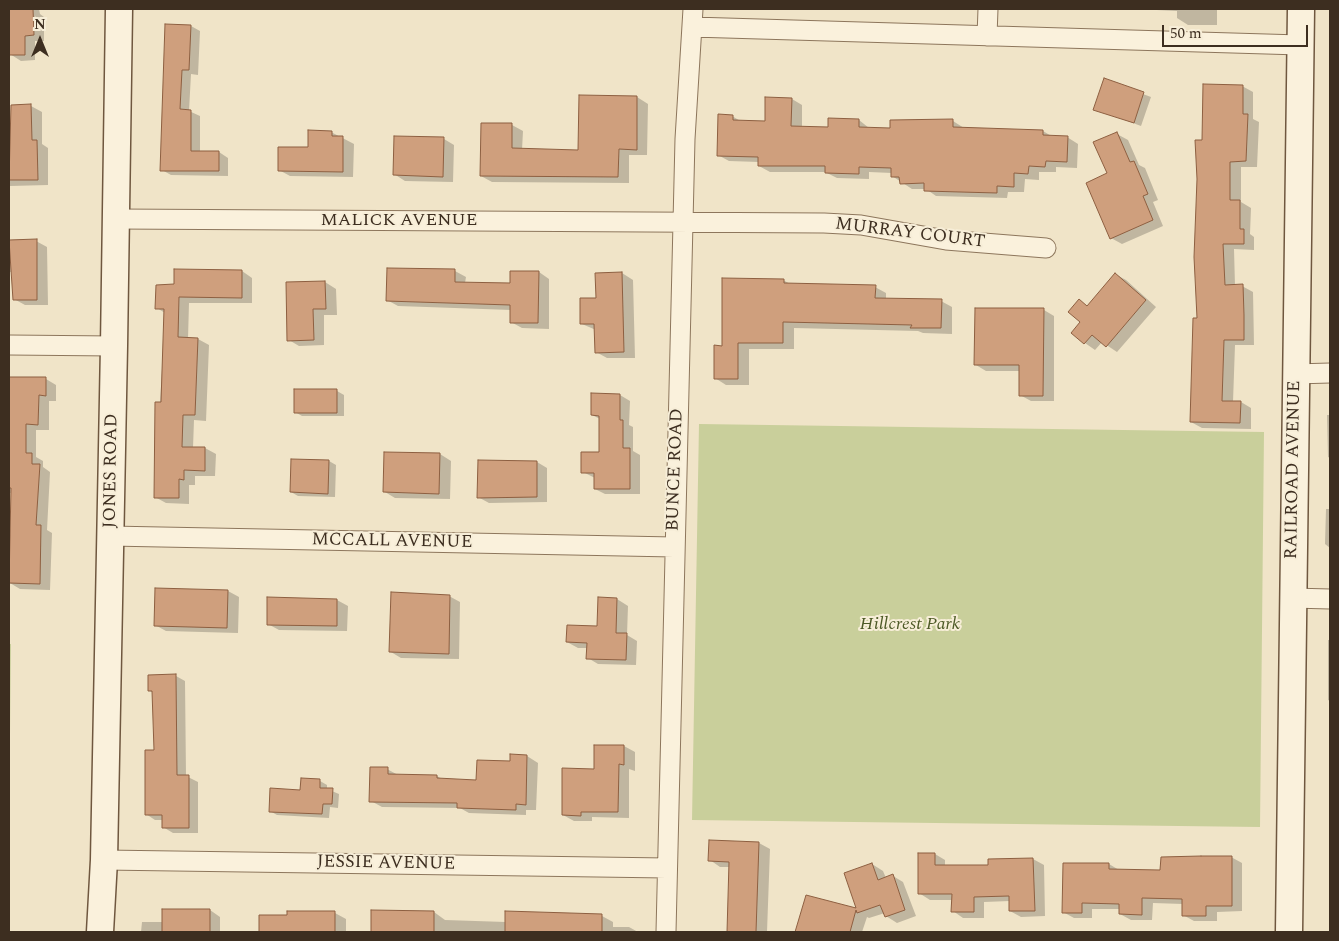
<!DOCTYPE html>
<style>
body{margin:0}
#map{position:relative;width:1339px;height:941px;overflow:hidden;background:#f0e4c8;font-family:Spectral,serif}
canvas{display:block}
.frame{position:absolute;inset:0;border:10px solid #3d2e20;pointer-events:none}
.north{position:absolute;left:15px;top:15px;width:50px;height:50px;-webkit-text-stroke:4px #f7eed8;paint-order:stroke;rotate:0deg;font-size:14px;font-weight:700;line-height:20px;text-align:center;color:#3d2e20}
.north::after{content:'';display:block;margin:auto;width:18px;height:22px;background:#3d2e20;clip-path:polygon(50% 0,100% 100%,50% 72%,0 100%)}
.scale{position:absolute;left:1162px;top:25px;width:146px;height:22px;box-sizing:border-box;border:2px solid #3d2e20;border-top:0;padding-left:6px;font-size:15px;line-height:18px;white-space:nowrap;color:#3d2e20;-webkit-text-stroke:4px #f7eed8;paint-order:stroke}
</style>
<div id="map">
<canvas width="1339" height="941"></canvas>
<div class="frame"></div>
<div class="north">N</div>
<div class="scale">50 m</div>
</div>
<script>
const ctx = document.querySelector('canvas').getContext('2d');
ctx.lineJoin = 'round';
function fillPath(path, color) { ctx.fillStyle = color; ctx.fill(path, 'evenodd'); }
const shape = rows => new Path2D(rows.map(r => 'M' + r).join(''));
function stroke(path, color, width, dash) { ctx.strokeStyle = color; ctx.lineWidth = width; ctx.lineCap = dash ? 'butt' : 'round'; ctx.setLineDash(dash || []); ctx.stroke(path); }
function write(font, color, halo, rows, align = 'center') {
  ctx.font = font + ' Spectral,serif'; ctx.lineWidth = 4; ctx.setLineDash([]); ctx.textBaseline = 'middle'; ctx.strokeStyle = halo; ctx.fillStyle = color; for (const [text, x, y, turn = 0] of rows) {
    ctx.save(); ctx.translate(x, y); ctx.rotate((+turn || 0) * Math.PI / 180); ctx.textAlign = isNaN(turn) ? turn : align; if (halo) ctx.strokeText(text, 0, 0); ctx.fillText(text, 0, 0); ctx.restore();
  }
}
fillPath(shape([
 [699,424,1264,432,1260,827,692,820],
 [9,644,11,644,9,825]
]), '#c9cf9b');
fillPath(shape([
 [9,9,39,9,40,14,44,17,44,41,35,41,35,60,21,61,10,54],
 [1136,9,1217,9,1217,25,1188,25,1177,18,1177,11],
 [191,26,200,31,198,75,191,74,189,111,200,116,200,152,219,152,228,158,228,176,171,175,162,170],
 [1105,80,1151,97,1141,126,1095,109],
 [1242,86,1253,92,1253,119,1259,122,1257,167,1241,167,1241,202,1251,208,1250,234,1254,237,1254,250,1234,249,1235,286,1242,286,1253,292,1254,345,1235,345,1233,402,1241,402,1251,408,1251,429,1202,428,1191,422,1198,319,1204,141],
 [637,97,648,104,647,155,629,155,629,183,492,182,481,176,512,125,523,131,522,150,579,151],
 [792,99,802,105,802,128,829,128,859,120,869,128,892,129,953,121,964,128,1043,131,1053,137,1067,137,1078,144,1077,168,1056,167,1056,172,1039,172,1039,180,1025,179,1024,192,1008,192,1007,198,936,196,926,189,912,189,892,176,892,173,869,172,869,179,837,178,825,172,770,172,759,166,759,162,729,161,718,155,732,116,742,122,766,122],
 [31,106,42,112,42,144,48,148,48,185,10,186,9,126,13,126],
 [331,132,354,144,353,177,290,176,279,170],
 [1117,134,1128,140,1139,165,1145,168,1158,200,1153,202,1163,226,1122,244,1111,238],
 [444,139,454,145,453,182,405,181,394,174],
 [9,241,36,241,47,247,48,305,25,305,14,299,13,272,9,272],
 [242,271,252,278,252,303,189,303,188,339,198,339,209,345,206,421,194,420,193,448,205,448,216,454,215,476,195,476,195,485,189,485,189,504,166,503,155,497,165,313,157,308,175,285],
 [455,271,466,277,465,283,511,284,539,272,549,279,549,329,522,328,511,322,511,310,398,306,387,300],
 [622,273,633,280,635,358,607,358,596,352,596,330,582,324,597,299],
 [1115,274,1126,280,1156,307,1117,352,1102,342,1095,350,1085,343,1079,301,1088,306],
 [783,280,792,285,875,287,886,293,886,299,941,301,952,307,952,334,923,333,918,331,794,328,794,349,749,349,749,385,726,385,715,378,723,347],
 [325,282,336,289,337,315,324,315,324,345,299,346,289,340,287,283],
 [1044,310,1054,316,1054,401,1031,401,1020,395,1020,371,986,371,976,365],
 [9,378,46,379,56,385,56,401,49,401,49,430,36,430,36,457,43,461,43,467,50,472,47,530,52,533,50,590,20,589,10,583,12,493,9,493],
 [295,390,337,391,344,395,344,416,302,416,295,412],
 [592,395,620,395,630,401,629,425,633,427,633,451,640,455,640,494,605,494,595,489,595,478,583,472,600,453,600,419,592,415],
 [1327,415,1330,415,1330,458,1328,457],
 [385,453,440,454,451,461,450,499,395,498,385,492],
 [329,461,336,465,335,497,298,496,291,492],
 [537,462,547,468,547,502,489,503,478,497],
 [1326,509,1330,509,1330,548,1325,544],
 [228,591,239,597,238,633,166,631,155,625],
 [449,596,460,602,459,659,401,658,391,652],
 [269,599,337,600,348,606,347,631,279,630,268,624],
 [617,599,628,606,627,635,637,641,636,665,598,664,588,658,588,648,578,648,567,642,598,628],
 [1328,640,1330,640,1330,701,1328,700],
 [176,676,185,681,186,776,198,782,198,833,173,833,163,827,163,820,155,820,146,814,156,751,154,693,150,691],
 [595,746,624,746,635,752,635,771,629,769,629,818,592,817,592,821,574,821,563,815,595,770],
 [512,756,527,756,538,763,536,810,526,810,526,815,469,813,460,808,382,807,371,801,387,769,398,775,437,776,443,780,477,781,511,762],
 [320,781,327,785,327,789,339,794,338,808,330,807,329,818,277,815,270,811],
 [759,843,770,849,767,932,729,932,730,867,720,867,710,860],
 [935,854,945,860,945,866,990,867,1033,859,1044,865,1045,916,1021,917,1010,911,1010,901,984,902,984,918,963,918,953,911,953,900,930,900,919,893],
 [1231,857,1242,863,1242,911,1217,912,1217,921,1194,921,1183,915,1183,904,1153,903,1152,920,1131,920,1120,914,1120,909,1092,909,1092,918,1074,918,1063,912,1109,864,1119,870,1162,871],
 [872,864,883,871,886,878,893,876,903,882,916,916,897,923,886,916,885,913,869,918,867,917,862,932,796,932,807,896,858,910],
 [210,910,220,917,220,932,141,932,142,922,163,922],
 [373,911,434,912,445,920,506,922,602,916,613,922,613,927,629,927,638,932,372,932],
 [335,913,346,919,346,932,260,932,261,916]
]), '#0003');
const building = shape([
 [9,9,33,9,34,35,25,36,25,55,9,55,9,9],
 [165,24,191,25,189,70,182,70,180,109,191,110,191,151,219,151,219,171,160,171,165,24],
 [1104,78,1144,92,1134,123,1093,110,1104,78],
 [1203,84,1243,85,1243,114,1248,114,1246,161,1230,162,1230,200,1240,200,1240,229,1244,229,1244,244,1223,244,1225,285,1243,284,1244,315,1244,340,1224,340,1222,401,1241,401,1240,423,1190,422,1193,318,1197,318,1194,257,1197,179,1195,140,1202,140,1203,84],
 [579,95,637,96,637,150,619,149,618,177,480,176,481,123,512,123,512,148,578,150,579,95],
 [765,97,792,98,791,126,828,127,828,118,859,119,859,127,890,128,890,120,953,119,953,127,1043,130,1043,135,1068,136,1067,162,1046,161,1045,167,1029,166,1028,174,1014,173,1014,187,997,186,997,193,924,191,924,183,900,184,899,177,891,177,891,168,859,167,859,174,825,173,825,166,758,166,758,157,717,156,718,114,733,115,733,120,765,121,765,97],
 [31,104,32,140,37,140,38,180,9,180,11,105,31,104],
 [308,130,332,131,332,136,343,136,343,172,278,171,278,147,308,147,308,130],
 [1117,132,1130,162,1134,161,1148,194,1143,196,1153,220,1110,239,1086,183,1107,173,1093,142,1117,132],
 [394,136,444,137,443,177,393,175,394,136],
 [37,239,37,300,13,300,9,240,37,239],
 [387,268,455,269,455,282,510,283,510,271,539,271,538,323,510,323,510,305,386,301,387,268],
 [174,269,242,270,242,298,179,297,178,337,198,338,195,415,183,415,182,447,205,447,205,471,184,470,184,480,179,479,179,498,154,498,155,402,161,402,164,309,155,309,156,285,174,284,174,269],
 [622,272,624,352,595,353,594,324,580,324,580,298,596,298,595,273,622,272],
 [1115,273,1146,300,1106,347,1092,335,1084,344,1071,333,1080,322,1068,312,1079,299,1087,306,1115,273],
 [722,278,784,279,784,283,876,285,875,298,942,299,941,328,910,328,912,325,783,322,783,343,738,343,738,379,714,379,714,345,722,346,722,278],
 [325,281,326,309,313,309,314,340,287,341,286,282,325,281],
 [975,308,1044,308,1043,396,1019,396,1019,365,974,365,975,308],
 [9,377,46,377,46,396,39,395,38,425,26,424,26,453,32,453,32,464,40,464,36,525,41,525,40,584,9,583,11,488,9,488,9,377],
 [294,389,337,389,337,413,294,413,294,389],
 [591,393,620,394,620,420,623,420,623,448,630,448,630,489,594,489,594,473,581,473,581,452,599,452,599,416,591,415,591,393],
 [384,452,440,453,439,494,383,492,384,452],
 [291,459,329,460,328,494,290,492,291,459],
 [478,460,537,461,537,497,477,498,478,460],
 [155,588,228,590,227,628,154,626,155,588],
 [391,592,450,595,449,654,389,652,391,592],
 [267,597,337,599,337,626,267,625,267,597],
 [598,597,617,598,616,633,627,633,626,660,586,659,587,643,566,642,567,625,597,626,598,597],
 [176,674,177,775,189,775,189,828,162,828,162,815,145,815,145,750,154,750,152,691,148,691,148,675,176,674],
 [594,745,624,745,624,765,619,764,618,812,581,812,581,816,562,815,562,768,594,769,594,745],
 [510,754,527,755,526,805,516,804,516,810,457,808,457,803,369,802,370,767,388,767,388,774,437,775,437,778,476,780,477,760,510,761,510,754],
 [301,778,320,779,320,788,333,788,332,804,323,804,322,814,269,812,270,788,300,790,301,778],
 [709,840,759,842,756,932,727,932,729,862,708,861,709,840],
 [918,853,935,853,935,865,988,865,988,859,1033,858,1035,911,1009,911,1009,896,974,897,974,912,951,912,952,894,918,894,918,853],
 [1201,856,1232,856,1232,906,1206,906,1206,916,1182,916,1182,899,1142,898,1142,915,1119,914,1119,904,1082,903,1082,913,1062,913,1063,863,1109,863,1109,869,1160,870,1161,857,1201,856],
 [872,863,878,880,893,874,905,910,885,917,880,905,857,913,856,910,850,932,795,932,806,895,856,908,844,873,872,863],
 [162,909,210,909,210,932,162,932,162,909],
 [371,910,434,911,434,932,371,932,371,910],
 [287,911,335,911,335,932,259,932,259,915,287,915,287,911],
 [505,911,602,914,602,932,505,932,505,911]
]);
fillPath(building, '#cf9f7d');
stroke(building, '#8d5f41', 1);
const street = shape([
 [692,27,1300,45],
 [987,36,988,9],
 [115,219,824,223,861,225,946,240,1046,248],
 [9,345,114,346],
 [1295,374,1330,373],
 [110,536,674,547],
 [1292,598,1330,599],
 [104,860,667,868],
 [666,932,685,139,693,9]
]);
const secondary = shape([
 [100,932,104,860,114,346,119,9],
 [1289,932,1301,9]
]);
stroke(street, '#8d765c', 21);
stroke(secondary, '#6f573f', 29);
stroke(street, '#faf1dc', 19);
stroke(secondary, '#faf1dc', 26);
write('18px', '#3d2e20', '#f7eed8', [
 ["MALICK AVENUE",399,221],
 ["MURRAY COURT",910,234,7],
 ["BUNCE ROAD",676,470,-88],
 ["RAILROAD AVENUE",1294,470,-89],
 ["JONES ROAD",112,471,-89],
 ["MCCALL AVENUE",392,542,1],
 ["JESSIE AVENUE",386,864,1]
]);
write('italic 18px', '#4d5a26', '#f7eed8', [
 ["Hillcrest Park",910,625]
]);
</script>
